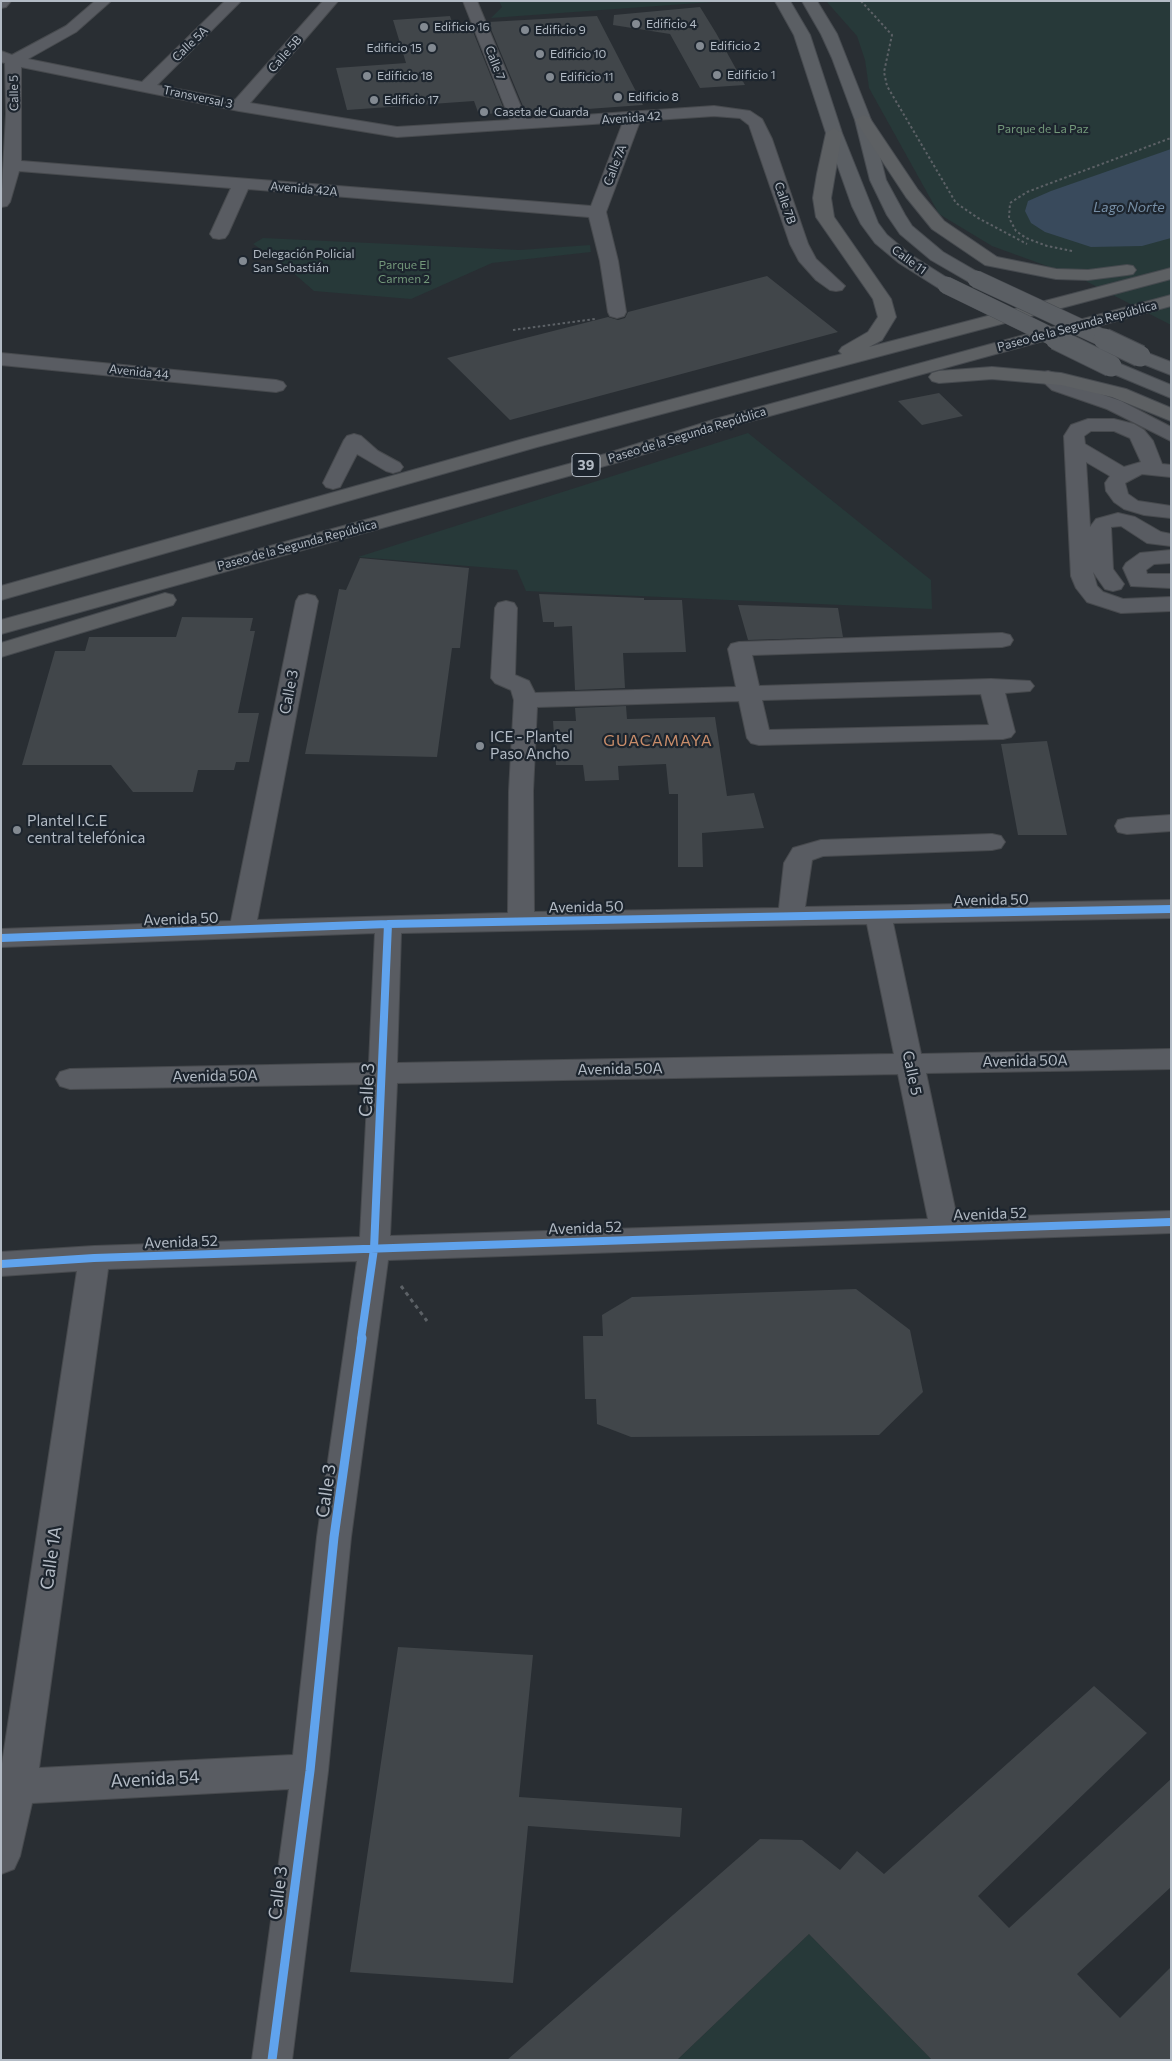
<!DOCTYPE html>
<meta charset="utf-8">
<style>
body{margin:0}
#map{position:relative;width:1172px;height:2061px;overflow:hidden;background:#292e33;font-family:Commissioner,sans-serif}
canvas{display:block}
.frame{position:absolute;inset:0;border:2px solid #b3bbc5;pointer-events:none}
</style>
<div id="map">
<canvas width="1172" height="2061"></canvas>
<div class="frame"></div>
</div>
<script>
const ctx = document.querySelector('canvas').getContext('2d');
ctx.lineJoin = 'round';
function fillPath(path, color) { ctx.fillStyle = color; ctx.fill(path, 'evenodd'); }
const shape = rows => new Path2D(rows.map(r => 'M' + r).join(''));
function stroke(path, color, width, dash) { ctx.strokeStyle = color; ctx.lineWidth = width; ctx.lineCap = dash ? 'butt' : 'round'; ctx.setLineDash(dash || []); ctx.stroke(path); }
function write(font, color, halo, rows, align = 'center') {
  ctx.font = font + ' Commissioner,sans-serif'; ctx.lineWidth = 4.5; ctx.setLineDash([]); ctx.textBaseline = 'middle'; ctx.strokeStyle = halo; ctx.fillStyle = color; for (const [text, x, y, turn = 0] of rows) {
    ctx.save(); ctx.translate(x, y); ctx.rotate((+turn || 0) * Math.PI / 180); ctx.textAlign = isNaN(turn) ? turn : align; if (halo) ctx.strokeText(text, 0, 0); ctx.fillText(text, 0, 0); ctx.restore();
  }
}
fillPath(shape([
 [499,1,726,1,491,18,502,7],
 [826,1,1171,1,1171,325,1080,278,992,246,939,214,869,88,865,60,857,36],
 [263,238,520,250,590,245,591,252,492,263,411,299,314,291,282,263,253,244],
 [748,433,931,580,932,609,526,591,517,570,358,557],
 [809,1934,932,2060,677,2060]
]), '#273939');
fillPath(shape([
 [1171,149,1171,238,1142,246,1091,247,1045,232,1031,223,1025,211,1028,201,1051,191]
]), '#394a5c');
fillPath(shape([
 [700,7,716,33,745,85,700,88,670,34,613,25,614,15],
 [450,16,453,25,470,24,505,112,479,115,474,101,347,110,336,68,406,63,393,20],
 [597,16,643,105,532,113,531,110,525,111,488,22],
 [767,276,838,332,510,420,447,358,608,317,618,320,625,318,628,312],
 [939,393,963,416,922,425,898,401],
 [360,558,469,568,460,648,452,648,437,757,305,754,339,589,346,590],
 [539,594,644,598,644,600,682,600,686,652,623,653,625,688,575,690,572,626,554,627,554,622,543,622],
 [738,605,838,608,843,637,748,640],
 [182,617,253,618,250,631,255,631,238,713,259,713,249,762,236,762,234,770,198,770,193,792,133,792,111,765,22,765,55,651,85,651,89,637,176,637],
 [626,706,627,719,715,717,727,796,754,793,764,828,702,833,703,867,678,867,678,794,669,794,666,764,618,766,619,780,585,781,583,765,556,765,553,721,576,721,575,708],
 [1047,741,1067,835,1018,835,1001,744],
 [856,1289,910,1330,923,1392,879,1435,631,1437,597,1424,596,1399,585,1399,583,1336,603,1336,602,1315,632,1297],
 [398,1647,533,1655,519,1797,682,1808,680,1837,528,1826,513,1983,350,1972],
 [1094,1686,1147,1733,978,1896,1009,1928,1171,1779,1171,1887,1077,1974,1120,2018,1171,1967,1171,2060,932,2060,809,1934,677,2060,507,2060,760,1839,802,1840,840,1870,857,1851,884,1874]
]), '#41464a');
const minor = shape([
 [1,1,11,1,6,7,1,8,1,1],
 [95,1,111,1,76,32,28,59,142,82,225,1,241,1,157,85,235,100,323,1,338,1,250,103,397,127,510,120,463,1,477,1,526,119,714,106,750,111,762,119,772,139,808,244,816,259,845,286,842,290,836,291,830,290,816,280,799,261,790,244,749,125,740,118,714,116,640,121,606,212,618,261,626,312,624,316,617,318,610,316,608,312,600,261,589,217,248,189,228,234,225,238,219,239,213,238,210,234,231,188,19,171,10,202,7,206,1,207,6,114,5,63,1,62,1,51,12,55,66,26,95,1],
 [21,67,239,111,397,137,623,122,591,206,21,161,21,67],
 [1,353,276,380,283,382,286,386,283,390,276,392,1,365,1,353],
 [1048,371,1055,373,1066,382,1121,401,1171,427,1171,441,1107,409,1052,390,1038,377,1041,373,1048,371],
 [1088,419,1114,419,1134,424,1144,430,1153,441,1162,464,1171,465,1171,477,1142,474,1125,483,1128,494,1138,501,1171,506,1171,518,1144,515,1124,509,1114,502,1106,491,1105,483,1110,476,1086,462,1090,527,1096,519,1118,513,1135,517,1161,532,1171,534,1171,546,1147,543,1121,526,1111,527,1113,569,1124,584,1121,589,1113,591,1105,589,1093,572,1097,586,1103,592,1123,599,1171,597,1171,611,1121,613,1087,602,1076,588,1071,576,1064,436,1071,425,1088,419],
 [1091,431,1114,431,1130,438,1141,462,1124,467,1085,444,1084,436,1091,431],
 [354,434,361,436,378,451,400,463,403,467,400,471,393,473,386,471,357,454,340,487,333,489,326,487,323,483,344,440,347,436,354,434],
 [1171,550,1171,563,1154,564,1146,570,1147,574,1171,574,1171,588,1131,586,1123,568,1126,563,1140,553,1171,550],
 [307,594,315,596,318,601,257,920,508,913,509,791,514,700,511,690,495,683,491,678,495,608,498,603,506,601,514,603,517,608,515,675,529,681,535,693,736,687,728,649,731,644,739,642,1002,633,1010,635,1013,640,1010,645,1002,647,752,655,759,686,991,679,1030,681,1034,686,1030,691,1005,693,1015,732,1011,737,1003,739,759,745,751,743,747,738,739,701,537,707,533,791,534,912,779,908,784,863,793,848,821,840,992,834,1001,836,1005,842,1001,848,992,850,823,856,812,860,805,907,1171,900,1171,918,893,923,921,1054,1171,1049,1171,1069,926,1073,957,1218,1171,1211,1171,1233,388,1260,351,1537,328,1771,292,2060,252,2060,289,1789,32,1803,20,1856,14,1869,1,1874,1,1770,77,1271,1,1276,1,1252,94,1246,360,1237,368,1084,70,1089,60,1086,56,1079,60,1072,70,1069,369,1063,375,933,1,947,1,929,231,921,296,601,299,596,307,594],
 [981,694,989,725,769,730,762,700,981,694],
 [867,924,894,1054,397,1063,401,933,867,924],
 [898,1074,928,1219,390,1236,397,1083,898,1074],
 [357,1261,317,1537,293,1755,39,1768,108,1269,357,1261],
 [1171,815,1171,831,1127,834,1118,832,1115,826,1118,820,1127,818,1171,815]
]);
const major = shape([
 [775,1,790,1,810,35,842,133,878,223,887,235,911,255,952,281,955,285,952,289,940,289,899,263,875,243,861,224,852,206,826,133,794,35,775,1],
 [802,1,817,1,837,34,871,120,886,180,905,215,912,226,943,252,981,274,984,278,981,282,969,282,931,260,900,234,887,215,870,180,855,120,832,58,821,34,802,1],
 [1140,350,1171,362,1171,375,1133,360,1130,356,1133,352,1140,350],
 [1111,360,1171,385,1171,398,1104,370,1101,366,1104,362,1111,360]
]);
const highway = shape([
 [863,115,869,117,918,190,944,221,997,257,1056,269,1088,270,1127,265,1133,266,1136,270,1133,274,1127,275,1088,280,1056,279,985,265,932,229,906,197,855,120,863,115],
 [834,128,842,133,831,198,834,217,891,299,896,317,882,340,869,347,1171,268,1171,279,537,447,1,600,1,586,523,439,842,354,839,351,842,347,868,332,878,317,873,299,816,217,813,198,817,174,826,133,834,128],
 [1171,295,1171,306,733,426,619,462,1,634,1,620,605,454,719,418,1171,295],
 [992,367,1061,373,1126,389,1171,408,1171,421,1112,397,1061,385,992,379,939,383,932,381,929,377,932,373,939,371,992,367],
 [165,593,173,595,176,600,173,605,1,657,1,643,165,593]
]);
stroke(minor, '#474a4e', 2);
stroke(major, '#474b50', 2);
stroke(highway, '#464a4f', 2);
stroke(shape([
 [861,1,892,35,884,72,887,86,956,203,978,218,1027,244],
 [1072,251,1047,246,1026,238,1016,231,1009,218,1010,203,1027,192,1171,138],
 [513,330,595,319]
]), '#5c6166', 2, [2.5, 2.5]);
stroke(shape([
 [401,1286,427,1321]
]), '#5c6166', 3, [4, 4]);
fillPath(minor, '#595c62');
fillPath(major, '#5b5f64');
fillPath(highway, '#5d6063');
const majorBridgeFar1 = shape([
 [976,279,1107,340],
 [946,285,1059,340]
]);
const majorBridge = shape([
 [1056,339,1111,366],
 [1104,339,1140,356]
]);
stroke(majorBridgeFar1, '#474b50', 18, []);
stroke(majorBridge, '#474b50', 23, []);
stroke(majorBridgeFar1, '#5b5f64', 17);
stroke(majorBridge, '#5b5f64', 21);
stroke(shape([
 [1,938,388,924,1171,909],
 [1,1264,94,1258,1171,1222],
 [361,1339,374,1249,388,924]
]), '#60a3ed', 8);
stroke(shape([
 [272,2060,310,1771,334,1537,362,1338]
]), '#60a3ed', 9);
for (const [x, y, r, color] of [
 [636,24,5,"#838a92"],
 [424,27,5,"#838a92"],
 [525,30,5,"#838a92"],
 [700,46,5,"#838a92"],
 [432,48,5,"#838a92"],
 [540,54,5,"#838a92"],
 [717,75,5,"#838a92"],
 [367,76,5,"#838a92"],
 [550,77,5,"#838a92"],
 [618,97,5,"#838a92"],
 [374,100,5,"#838a92"],
 [484,112,5,"#838a92"],
 [243,261,5,"#838a92"],
 [480,746,5,"#838a92"],
 [17,830,5,"#838a92"]
]) { const dot = new Path2D(); dot.arc(x, y, r, 0, 2 * Math.PI); ctx.fillStyle = color; ctx.fill(dot); stroke(dot, '#1d252e', 2); }
write('12px', '#b3bbc5', '#1d252e', [
 ["Edificio 4",646,24],
 ["Edificio 16",434,27],
 ["Edificio 9",535,30],
 ["Edificio 2",710,46],
 ["Edificio 15",422,48,"right"],
 ["Edificio 10",550,54],
 ["Edificio 1",727,75],
 ["Edificio 18",377,76],
 ["Edificio 11",560,77],
 ["Edificio 8",628,97],
 ["Edificio 17",384,100],
 ["Caseta de Guarda",494,112],
 ["Delegación Policial",253,254],
 ["San Sebastián",253,268]
], 'left');
write('12px', '#b3bbc5', '#1d252e', [
 ["Calle 5A",190,44,-44],
 ["Calle 5B",285,54,-49],
 ["Calle 7",495,63,69],
 ["Calle 5",14,93,-91],
 ["Transversal 3",198,97,12],
 ["Avenida 42",631,118,-4],
 ["Calle 7A",615,165,-69],
 ["Avenida 42A",304,189,5],
 ["Calle 7B",785,203,71],
 ["Calle 11",909,260,36],
 ["Paseo de la Segunda República",1077,326,-15],
 ["Avenida 44",139,372,6],
 ["Paseo de la Segunda República",687,435,-17],
 ["Paseo de la Segunda República",297,545,-15]
]);
write('12px', '#73987a', '#1d252e', [
 ["Parque de La Paz",1043,129],
 ["Parque El",404,265],
 ["Carmen 2",404,279]
]);
write('italic 14px', '#768ea5', '#1d252e', [
 ["Lago Norte",1129,207]
]);
for (const [x, y, w] of [
 [586,465,28]
]) { const box = new Path2D(); box.roundRect(x - w / 2, y - 11.5, w, 23, 4); ctx.fillStyle = '#1d252e'; ctx.fill(box); stroke(box, '#b3bbc5', 1); }
write('bold 14px', '#b3bbc5', null, [
 ["39",586,465]
]);
write('15px', '#b3bbc5', '#1d252e', [
 ["Calle 3",289,692,-79],
 ["Avenida 50",991,900,-1],
 ["Avenida 50",586,907,-1],
 ["Avenida 50",181,919,-2],
 ["Avenida 50A",1025,1061,-1],
 ["Avenida 50A",620,1069,-1],
 ["Calle 5",912,1073,78],
 ["Avenida 50A",215,1076,-1],
 ["Avenida 52",990,1214,-2],
 ["Avenida 52",585,1228,-2],
 ["Avenida 52",181,1242,-2]
]);
write('15px', '#b3bbc5', '#1d252e', [
 ["ICE - Plantel",490,737],
 ["Paso Ancho",490,754],
 ["Plantel I.C.E",27,821],
 ["central telefónica",27,838]
], 'left');
ctx.letterSpacing = '1px';
write('16px', '#c98d6a', '#1d252e', [
 ["GUACAMAYA",658,741]
]);
ctx.letterSpacing = '0px';
write('18px', '#b3bbc5', '#1d252e', [
 ["Calle 3",367,1090,-87],
 ["Calle 3",326,1491,-82],
 ["Calle 1A",51,1558,-82],
 ["Avenida 54",155,1779,-3],
 ["Calle 3",278,1893,-83]
]);
</script>
